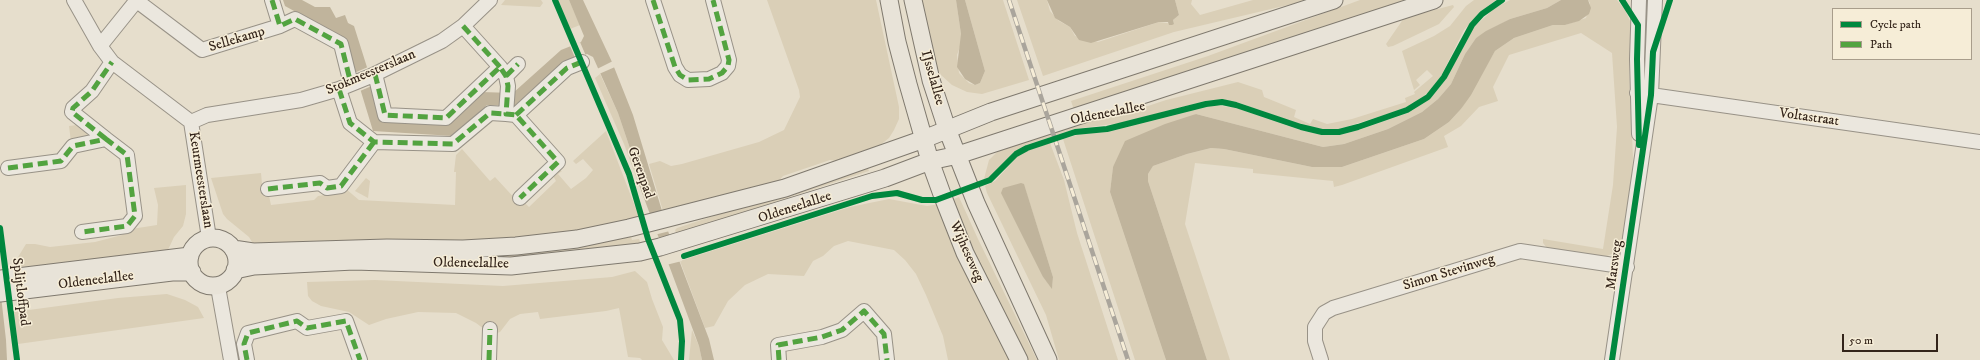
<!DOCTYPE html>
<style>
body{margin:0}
#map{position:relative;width:1980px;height:360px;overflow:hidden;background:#e6decc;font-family:"IM FELL DW Pica",serif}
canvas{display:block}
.legend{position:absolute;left:1832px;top:8px;width:140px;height:52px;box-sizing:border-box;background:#f6edd7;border:1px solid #a89d8b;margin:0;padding:5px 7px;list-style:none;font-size:12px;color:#33241a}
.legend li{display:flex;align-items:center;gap:8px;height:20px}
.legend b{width:20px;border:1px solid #a89d8b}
.scale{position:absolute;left:1842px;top:334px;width:96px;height:18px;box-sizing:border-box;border:2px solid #33241a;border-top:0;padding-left:5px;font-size:12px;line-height:14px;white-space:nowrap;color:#33241a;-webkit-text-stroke:3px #f6edd7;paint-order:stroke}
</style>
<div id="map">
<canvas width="1980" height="360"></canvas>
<ul class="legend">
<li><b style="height:5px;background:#00873e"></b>Cycle path</li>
<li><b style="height:5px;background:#52a340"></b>Path</li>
</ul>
<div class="scale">50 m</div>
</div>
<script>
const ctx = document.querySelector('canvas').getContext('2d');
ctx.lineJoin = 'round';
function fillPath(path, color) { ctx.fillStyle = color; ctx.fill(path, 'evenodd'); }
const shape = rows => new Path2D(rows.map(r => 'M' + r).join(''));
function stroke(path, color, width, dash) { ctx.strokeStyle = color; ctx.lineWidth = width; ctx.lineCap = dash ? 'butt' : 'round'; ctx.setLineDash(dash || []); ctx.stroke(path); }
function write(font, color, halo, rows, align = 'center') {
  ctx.font = font + ' "IM FELL DW Pica",serif'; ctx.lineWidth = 3; ctx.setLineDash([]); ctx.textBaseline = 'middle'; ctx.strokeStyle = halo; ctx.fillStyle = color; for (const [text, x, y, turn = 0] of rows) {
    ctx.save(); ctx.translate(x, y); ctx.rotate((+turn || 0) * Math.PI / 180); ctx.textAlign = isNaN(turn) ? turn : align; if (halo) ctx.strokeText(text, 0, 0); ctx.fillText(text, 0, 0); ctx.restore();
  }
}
fillPath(shape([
 [505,0,541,0,543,3,540,7,501,5],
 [558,0,569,0,580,25,570,29],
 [767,0,876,0,899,107,899,119,894,130,889,138,874,150,842,162,830,160,783,176,777,183,663,211,649,164,660,161,671,166,682,164,759,142,784,130,800,97,799,90],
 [920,0,956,0,961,34,961,44,957,55,959,73,969,83,975,85,980,83,985,71,965,0,1003,0,1029,80,982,94,967,92,952,85,941,75,934,61],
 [1017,0,1047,0,1050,11,1059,21,1070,27,1075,36,1098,42,1159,22,1174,24,1173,20,1179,15,1175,0,1192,0,1191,4,1200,15,1253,0,1309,0,1174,32,1043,76],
 [1360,0,1405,0,1074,110,1071,101,1208,56],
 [1474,0,1496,0,1480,12,1464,30,1441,76,1431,90,1414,104,1397,111,1339,129,1322,129,1301,125,1237,102,1222,100,1205,101,1120,123,1075,129,1026,145,1014,152,991,176,984,179,989,160,998,151,1073,124,1130,112,1166,100,1238,82,1262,90,1264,97,1296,110,1294,117,1310,124,1313,119,1327,124,1352,119,1406,102,1405,98,1415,94,1414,92,1433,76,1427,70,1416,80,1420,85,1414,90,1402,51,1434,36,1450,26,1466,6],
 [1510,0,1561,0,1547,8,1510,19,1476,38,1465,54,1451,84,1438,99,1422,112,1388,129,1344,144,1323,147,1196,114,1113,167,1110,192,1166,360,1135,360,1063,139,1081,134,1108,132,1215,105,1236,108,1300,130,1322,135,1340,135,1359,130,1408,113,1430,99,1446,79,1474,27,1495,8],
 [1588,0,1617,0,1625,10,1631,23,1632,36,1629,70,1633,158,1631,185,1622,244,1617,252,1607,256,1600,257,1547,248,1543,243,1543,239,1603,249,1613,185,1617,127,1612,53,1581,33,1509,55,1493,87,1498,101,1479,107,1461,126,1444,136,1448,147,1342,185,1334,187,1333,181,1253,173,1253,169,1195,163,1185,224,1230,360,1207,360,1148,181,1148,174,1153,166,1187,154,1211,148,1224,149,1312,167,1342,167,1424,139,1449,122,1461,109,1495,51,1514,38,1553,25,1565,25,1586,18,1590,3],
 [1453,5,1454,7,1439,24,1393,46,1388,47,1386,44,1404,18],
 [600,74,618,113,638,172,638,182,624,144,595,78],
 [77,125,92,137,71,142,69,126],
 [606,131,639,217,634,221,517,241,255,247,249,237,227,219,223,214,211,178,261,173,263,195,269,196,271,205,314,200,318,196,344,192,346,189,359,200,455,205,456,172,454,172,456,155,462,149,490,181,495,177,519,203,523,201,529,207,556,181,552,174,559,170,562,171,558,174,571,189,586,178,593,170,583,159,576,164,573,161],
 [1050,143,1064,180,1077,233,1118,360,1059,360,1046,315,987,193,985,186,995,181,1018,156,1028,150],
 [1024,185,1053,277,1052,288,1043,277],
 [867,166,869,171,753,209,679,237,677,235,675,230,677,228],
 [366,178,370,181,368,198,355,191],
 [186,185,186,214,183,226,174,237,167,252,17,272,15,262,26,244,35,244,50,247,95,242,122,235,125,230,157,225,158,205,154,188],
 [959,197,978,239,1037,360,1024,360,973,258,951,200],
 [889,199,927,206,940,204,1014,360,948,360,943,336,926,295,916,274,905,260,894,250,848,241,834,246,823,256,813,261,804,276,768,274,745,285,728,301,714,326,705,328,680,261,850,207],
 [631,237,632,240,639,239,641,244,514,261,327,254,507,251],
 [635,271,647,282,652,299,663,327,662,340,674,360,642,360,640,358,628,357,619,308,606,311,540,319,538,312,520,314,510,319,500,332,492,335,476,323,456,313,418,312,386,319,369,325,349,312,321,306,312,301,308,296,307,282,375,280,503,286,612,277],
 [167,294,185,300,198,307,204,318,18,344,14,312,118,298],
 [692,330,699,346,702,360,689,360]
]), '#dacfb7');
fillPath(shape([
 [283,0,302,0,315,7,330,7,336,18,345,15,348,23,354,26,383,118,447,122,481,92,513,93,561,50,581,42,584,36,569,0,583,0,612,62,633,115,669,234,709,339,714,360,702,360,699,346,638,182,638,172,618,113,593,57,587,54,569,62,520,106,487,105,453,136,373,131,345,39,285,6],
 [956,0,965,0,985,71,980,83,975,85,965,79,957,67,961,34],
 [1047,0,1175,0,1179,15,1173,20,1174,24,1172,25,1169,25,1168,22,1159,22,1091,43,1079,40,1070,27,1055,18],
 [1561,0,1588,0,1591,8,1589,14,1579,21,1565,25,1553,25,1514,38,1495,51,1471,95,1461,109,1449,122,1424,139,1342,167,1312,167,1224,149,1211,148,1187,154,1153,166,1148,174,1148,181,1207,360,1166,360,1110,192,1113,167,1125,141,1165,124,1196,114,1323,147,1344,144,1388,129,1422,112,1438,99,1451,84,1465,54,1476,38,1486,31,1510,19,1547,8],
 [1021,183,1024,184,1053,277,1052,289,1043,277,1001,193,1003,188],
 [0,287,6,340,7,360,0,360]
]), '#c0b49c');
fillPath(shape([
 [580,42,586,56,576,60,570,46],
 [613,61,615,67,599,74,597,69],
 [368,67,374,85,360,91,354,73],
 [665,211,670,231,654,235,648,215],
 [672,236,682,261,666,265,656,240]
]), '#e6decc');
const minor = shape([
 [74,0,100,46,112,62,191,122],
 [272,0,280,26],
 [653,0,675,67,680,75,688,80,709,79,722,73,728,66,729,60,713,0],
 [137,1,202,50,280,26,295,19,341,44,351,84],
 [463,26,500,67],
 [100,46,137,0],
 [375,74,385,115,446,118,500,67,506,76,508,86,506,114,516,115,558,162,520,198],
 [506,76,518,64],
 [339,89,350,123,374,142,453,144,490,113,506,114],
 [1637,93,1980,142],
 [516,115,567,68,582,62],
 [191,122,207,115,301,100,339,89,371,76,442,41,463,26,490,0],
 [191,122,209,238],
 [1639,134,1637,59,1639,0],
 [106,139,72,112,73,108,92,91,112,62],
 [8,168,61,161,73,146,106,139,127,155,135,216,127,226,82,232],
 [268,189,320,183,327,188,341,186,374,142],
 [218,287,231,360],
 [247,360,244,344,248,333,297,321,307,328,346,321,360,360],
 [489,360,490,329],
 [779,360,778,345,822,337,842,330,864,311,884,334,887,360],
 [1321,360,1315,341,1315,327,1324,313,1333,308,1520,251,1627,267],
 [1612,360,1651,95,1655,0]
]);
const major = shape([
 [889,0,897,42,908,84,930,161,943,197,965,253,1019,360],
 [913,0,931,80,947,129,976,203,1048,360],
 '189 262a24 24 0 1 1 48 0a24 24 0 1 1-48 0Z',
 [233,249,253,252,387,248,463,249,516,246,577,239,629,228,785,188,924,139,991,112,1334,0],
 [235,270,254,266,354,261,511,266,640,252,660,247,885,178,930,161,958,155,1434,0],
 [0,279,190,256],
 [0,293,172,272,192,272]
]);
stroke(minor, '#989287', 16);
stroke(major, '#7f796e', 19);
stroke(minor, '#ebe7de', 14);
stroke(major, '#e8e3d8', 17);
const rail = shape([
 [1009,0,1128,360]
]);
stroke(rail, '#aaa59c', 4.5);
stroke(rail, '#f6edd7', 3, [9]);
stroke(shape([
 [272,0,280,26,295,19,341,44,351,84],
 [653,0,675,67,680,75,688,80,709,79,722,73,728,66,729,60,713,0],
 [463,26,500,67],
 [375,74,385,115,446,118,500,67,506,76,508,86,506,114,516,115,558,162,520,198],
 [506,76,518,64],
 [339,89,350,123,374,142,453,144,490,113,506,114],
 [516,115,567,68,582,62],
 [106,139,72,112,73,108,92,91,112,62],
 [8,168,61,161,73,146,106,139,127,155,135,216,127,226,82,232],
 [268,189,320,183,327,188,341,186,374,142],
 [247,360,244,344,248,333,297,321,307,328,346,321,360,360],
 [489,360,490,329],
 [779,360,778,345,822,337,842,330,864,311,884,334,887,360]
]), '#52a340', 5, [10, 5]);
stroke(shape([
 [555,0,629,174,648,239,680,320,682,341,681,360],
 [1622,0,1638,25,1637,59,1639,145],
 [0,228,17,360],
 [684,256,872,196,897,193,922,200,936,200,990,180,1016,154,1027,148,1075,132,1107,129,1206,104,1222,102,1236,105,1301,127,1322,132,1339,132,1358,127,1407,110,1428,97,1444,77,1472,25,1482,14,1502,0],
 [1612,360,1651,95,1653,52,1670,0]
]), '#00873e', 6);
write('14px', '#33241a', '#f6edd7', [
 ["Sellekamp",237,40,-17],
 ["Stokmeesterslaan",371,73,-23],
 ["IJsselallee",932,78,74],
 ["Oldeneelallee",1108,114,-11],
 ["Voltastraat",1809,118,8],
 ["Gerenpad",640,173,70],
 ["Keurmeesterslaan",200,180,81],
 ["Oldeneelallee",795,208,-18],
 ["Wijheseweg",966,252,66],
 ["Oldeneelallee",471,264,1],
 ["Marsweg",1615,265,-82],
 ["Simon Stevinweg",1449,273,-17],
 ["Oldeneelallee",96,281,-7],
 ["Splijtloffpad",20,292,83]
]);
</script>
